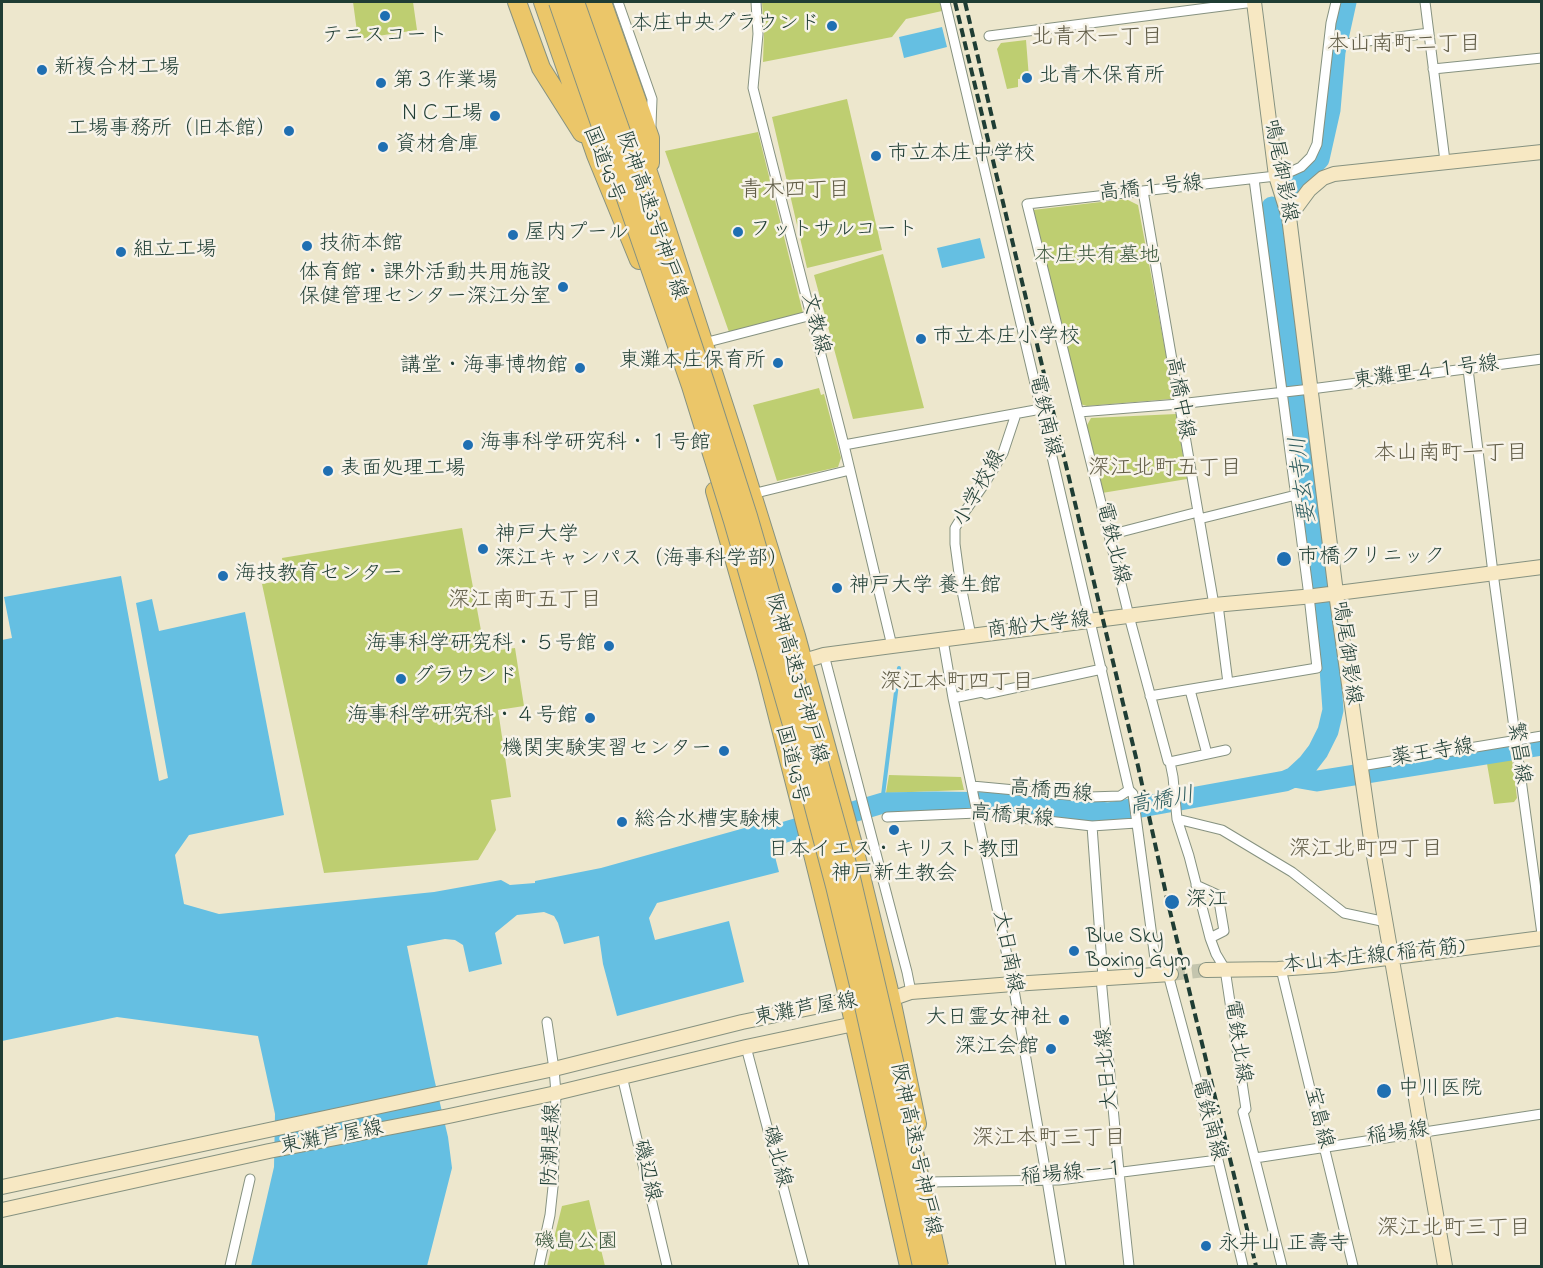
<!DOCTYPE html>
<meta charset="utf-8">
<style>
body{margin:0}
#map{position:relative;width:1543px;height:1268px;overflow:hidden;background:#ede7cd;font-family:"Indie Flower",sans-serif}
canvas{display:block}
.frame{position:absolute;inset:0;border:3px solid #1f3d34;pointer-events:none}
</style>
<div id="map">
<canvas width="1543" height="1268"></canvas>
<div class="frame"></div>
</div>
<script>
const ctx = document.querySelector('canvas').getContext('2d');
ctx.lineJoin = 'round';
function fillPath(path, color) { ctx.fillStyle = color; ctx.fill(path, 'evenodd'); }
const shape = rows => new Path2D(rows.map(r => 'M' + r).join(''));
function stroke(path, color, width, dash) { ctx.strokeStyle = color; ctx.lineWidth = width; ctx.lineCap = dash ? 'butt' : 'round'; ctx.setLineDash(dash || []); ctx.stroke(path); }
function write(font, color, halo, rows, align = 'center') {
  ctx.font = font + ' "Indie Flower","Klee One",sans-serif'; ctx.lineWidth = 5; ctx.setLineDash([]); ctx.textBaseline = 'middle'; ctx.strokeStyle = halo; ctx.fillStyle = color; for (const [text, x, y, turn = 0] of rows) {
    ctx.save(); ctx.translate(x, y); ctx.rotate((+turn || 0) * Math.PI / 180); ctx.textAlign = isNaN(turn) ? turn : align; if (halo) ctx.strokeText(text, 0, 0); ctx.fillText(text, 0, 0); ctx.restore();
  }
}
fillPath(shape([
 [353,2,413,2,417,30,358,39],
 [762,2,940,2,942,11,906,19,892,37,763,62,764,32],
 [1026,40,1029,78,1018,79,1018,87,1007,89,997,49,1001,43],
 [847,99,882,250,807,268,772,117],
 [758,132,803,313,729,332,665,151],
 [1126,199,1138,205,1173,392,1171,399,1087,406,1080,404,1033,210],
 [883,254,924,408,853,419,814,275],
 [819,388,821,395,824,394,841,458,838,467,777,481,753,405],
 [1176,414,1187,479,1102,493,1086,427,1091,418],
 [462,528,485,652,515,648,524,706,498,710,511,797,491,800,496,830,478,860,324,873,262,584,285,580,282,558],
 [1509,755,1512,757,1517,798,1514,802,1494,804,1486,758],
 [889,775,961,777,964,790,886,793],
 [589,1200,605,1266,547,1266,562,1206]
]), '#bece71');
fillPath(shape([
 [942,27,947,47,904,58,899,37],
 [980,238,985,258,942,268,937,248],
 [121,576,159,781,168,778,136,603,152,599,159,631,245,612,284,815,189,835,175,855,184,904,219,914,434,892,501,880,510,885,535,883,535,881,601,868,766,822,768,830,780,827,785,845,773,849,779,872,657,903,649,918,655,940,729,921,744,982,617,1016,603,964,599,936,564,944,558,923,554,916,544,912,517,915,495,933,502,964,469,972,463,945,455,940,445,939,407,946,434,1078,448,1137,452,1168,427,1266,251,1266,274,1167,275,1114,258,1036,117,1017,2,1041,2,640,12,638,4,597]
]), '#65bfe2');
stroke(shape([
 [882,803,899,668]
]), '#65bfe2', 4);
stroke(shape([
 [1297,183,1319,159,1330,110,1335,52,1346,2],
 [1272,207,1273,233,1317,574,1325,621,1330,668,1333,710,1328,731,1318,751,1308,764,1294,777],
 [782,833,883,803,936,802,1008,803,1108,813,1285,781,1294,777,1317,781,1542,745]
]), '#65bfe2', 21);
stroke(shape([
 [1171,974,1206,970]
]), '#c4c5ae', 14, [14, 7]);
const street = shape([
 [618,2,652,99,651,125],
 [756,2,758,34,753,88,844,445,892,646],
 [945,2,1041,409,1129,790,1133,794,1157,974],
 [1425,2,1445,161],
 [989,36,1254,2],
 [1345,44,1429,33],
 [1433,69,1542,58],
 [1143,191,1214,605],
 [704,343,812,315],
 [1468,369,1493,573,1542,934],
 [1079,412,1179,404,1311,389,1542,359],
 [844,445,1041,409],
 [752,494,850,470],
 [1199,519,1296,495],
 [1109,535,1198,512],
 [1218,605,1228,683],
 [971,636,960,581,955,544,955,528,966,510,985,483,1003,453,1016,414],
 [943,640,953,698,1013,984,1047,1180,1061,1266],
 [824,655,907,972,911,992],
 [1190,690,1207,754],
 [1150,696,1317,668,1309,596,1254,179],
 [953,698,982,692,986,694,1102,669],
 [1170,762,1226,750],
 [1361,766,1542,736],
 [972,786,1090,797,1120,796,1129,790],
 [887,817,977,813,1092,826,1136,823],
 [1177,819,1222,830,1292,872,1344,913,1386,922],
 [1092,826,1103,978],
 [1196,885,1218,895,1224,931,1210,938],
 [1281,969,1353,1266],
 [1168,974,1218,1160,1243,1266],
 [1101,978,1119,1172,1129,1266],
 [746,1047,804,1266],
 [622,1076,667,1266],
 [1255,1158,1542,1114],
 [928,1182,1059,1180,1218,1160],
 [230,1266,250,1179],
 [539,1266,550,1215,553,1187,556,1093,554,1069,547,1022],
 [1282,1266,1243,1112,1246,1109,1225,969,1216,954,1210,938,1189,856,1177,819,1173,777,1170,762,1168,761,1129,616,1027,204,1276,176,1290,172,1301,167,1311,157,1317,144,1331,23,1336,2]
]);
const secondary = shape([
 [1254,2,1276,176,1289,217,1336,593,1371,839,1445,1266],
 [1289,217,1309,190,1323,178,1334,174,1542,152],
 [794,664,824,655,892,646,1214,605,1314,596,1542,567],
 [1206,970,1278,969,1333,965,1542,938],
 [884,1004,891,999,911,992,1013,984,1171,974],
 [2,1187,554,1069,742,1022,849,1000,858,999],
 [2,1210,269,1151,449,1116,556,1093,746,1047,854,1024,863,1018]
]);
const highway = shape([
 [517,2,541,68,582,133],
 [543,2,596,155,639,260],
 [589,2,650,178,737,446,796,636,855,852,891,999,917,1124],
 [602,2,650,138,650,163],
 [715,491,766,670,809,838,849,1000,909,1266]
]);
stroke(street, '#869280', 11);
stroke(secondary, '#869280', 16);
stroke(highway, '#869280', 20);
stroke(street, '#fff', 9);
stroke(secondary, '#f7e8c3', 14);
stroke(highway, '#ebc669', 18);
stroke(shape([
 [955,2,1138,766,1168,903,1256,1266],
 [965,2,995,130]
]), '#1f3d34', 4, [9, 4.5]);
const highwayBridge = shape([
 [558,2,691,386,733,521,793,728,835,886,864,1006,922,1266],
 [575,2,631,160,705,382,748,516,808,723,852,882,897,1074,939,1266]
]);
stroke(highwayBridge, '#869280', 20, []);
stroke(highwayBridge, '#ebc669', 18);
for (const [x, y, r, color] of [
 [385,16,6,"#1f6fb2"],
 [832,26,6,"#1f6fb2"],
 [42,70,6,"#1f6fb2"],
 [1027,78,6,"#1f6fb2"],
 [381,83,6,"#1f6fb2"],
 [495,116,6,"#1f6fb2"],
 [289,131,6,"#1f6fb2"],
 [383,147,6,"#1f6fb2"],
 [876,156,6,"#1f6fb2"],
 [738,232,6,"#1f6fb2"],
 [513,235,6,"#1f6fb2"],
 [307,246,6,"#1f6fb2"],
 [121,252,6,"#1f6fb2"],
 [563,287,6,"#1f6fb2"],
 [921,339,6,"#1f6fb2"],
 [778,363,6,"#1f6fb2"],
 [580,368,6,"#1f6fb2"],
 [468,445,6,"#1f6fb2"],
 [328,471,6,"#1f6fb2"],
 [483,549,6,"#1f6fb2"],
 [1284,559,8,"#1f6fb2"],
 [223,576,6,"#1f6fb2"],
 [837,588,6,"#1f6fb2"],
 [609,646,6,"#1f6fb2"],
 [401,679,6,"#1f6fb2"],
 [590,718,6,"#1f6fb2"],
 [724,751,6,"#1f6fb2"],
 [622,822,6,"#1f6fb2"],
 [894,830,6,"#1f6fb2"],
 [1172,902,8,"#1f6fb2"],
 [1074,951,6,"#1f6fb2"],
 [1064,1020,6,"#1f6fb2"],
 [1051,1049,6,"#1f6fb2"],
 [1384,1091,8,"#1f6fb2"],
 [1206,1246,6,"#1f6fb2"]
]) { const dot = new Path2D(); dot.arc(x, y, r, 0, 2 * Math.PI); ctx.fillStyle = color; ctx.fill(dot); stroke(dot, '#f7f3e8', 2); }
write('21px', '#1f3d34', '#f7f3e8', [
 ["本庄中央グラウンド",820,26,"right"],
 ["テニスコート",385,38,"center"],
 ["新複合材工場",54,70],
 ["北青木保育所",1039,78],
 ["第３作業場",393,83],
 ["ＮＣ工場",483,116,"right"],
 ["工場事務所（旧本館）",277,131,"right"],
 ["資材倉庫",395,147],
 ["市立本庄中学校",888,156],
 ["フットサルコート",750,232],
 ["屋内プール",525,235],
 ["技術本館",319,246],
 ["組立工場",133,252],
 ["体育館・課外活動共用施設",551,275,"right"],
 ["保健管理センター深江分室",551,299,"right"],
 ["市立本庄小学校",933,339],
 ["東灘本庄保育所",766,363,"right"],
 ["講堂・海事博物館",568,368,"right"],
 ["海事科学研究科・１号館",480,445],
 ["表面処理工場",340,471],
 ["神戸大学",495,537],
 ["深江キャンパス（海事科学部）",495,561],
 ["市橋クリニック",1298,559],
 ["海技教育センター",235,576],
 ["神戸大学 養生館",849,588],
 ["海事科学研究科・５号館",597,646,"right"],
 ["グラウンド",413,679],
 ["海事科学研究科・４号館",578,718,"right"],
 ["機関実験実習センター",712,751,"right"],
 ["総合水槽実験棟",634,822],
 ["日本イエス・キリスト教団",894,852,"center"],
 ["神戸新生教会",894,876,"center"],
 ["深江",1186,902],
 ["Blue Sky",1086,939],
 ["Boxing Gym",1086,963],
 ["大日霊女神社",1052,1020,"right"],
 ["深江会館",1039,1049,"right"],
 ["中川医院",1398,1091],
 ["永井山 正壽寺",1218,1246]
], 'left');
write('21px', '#1f3d34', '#f7f3e8', [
 ["国道43号",602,165,69],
 ["鳴尾御影線",1279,171,79],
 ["高橋１号線",1151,190,-6],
 ["阪神高速3号神戸線",650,216,71],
 ["文教線",814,324,76],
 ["東灘里４１号線",1426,374,-7],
 ["高橋中線",1178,398,80],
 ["電鉄南線",1043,416,77],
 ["小学校線",981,489,-61],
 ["電鉄北線",1111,544,76],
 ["商船大学線",1039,627,-7],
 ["鳴尾御影線",1345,653,82],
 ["阪神高速3号神戸線",795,679,74],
 ["繁昌線",1517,753,82],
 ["薬王寺線",1433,754,-9],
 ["国道43号",790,765,76],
 ["高橋西線",1051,793,5],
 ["高橋東線",1012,818,5],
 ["大日南線",1006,952,79],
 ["本山本庄線(稲荷筋)",1374,958,-6],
 ["東灘芦屋線",806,1011,-10],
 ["電鉄北線",1236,1042,81],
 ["大日北線",1109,1069,-95],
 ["宝島線",1317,1118,76],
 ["電鉄南線",1207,1120,75],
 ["稲場線",1398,1135,-8],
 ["東灘芦屋線",332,1139,-11],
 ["防潮堤線",553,1145,-88],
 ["阪神高速3号神戸線",914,1150,78],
 ["磯北線",775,1157,75],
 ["磯辺線",645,1171,77],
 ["稲場線－１",1073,1175,-5]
]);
write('21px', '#3f5a40', '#f7f3e8', [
 ["本庄共有墓地",1097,258],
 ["磯島公園",576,1244]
]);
write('22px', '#605c46', '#f7f3e8', [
 ["北青木一丁目",1097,39],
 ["本山南町二丁目",1404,46],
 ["青木四丁目",795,192],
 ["本山南町一丁目",1451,455],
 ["深江北町五丁目",1165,470],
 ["深江南町五丁目",525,602],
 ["深江本町四丁目",957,684],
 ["深江北町四丁目",1366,851],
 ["深江本町三丁目",1049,1140],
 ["深江北町三丁目",1454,1230]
]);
write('italic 22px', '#305e60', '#f7f3e8', [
 ["要玄寺川",1305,480,-97],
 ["高橋川",1162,803,-11]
]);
</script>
